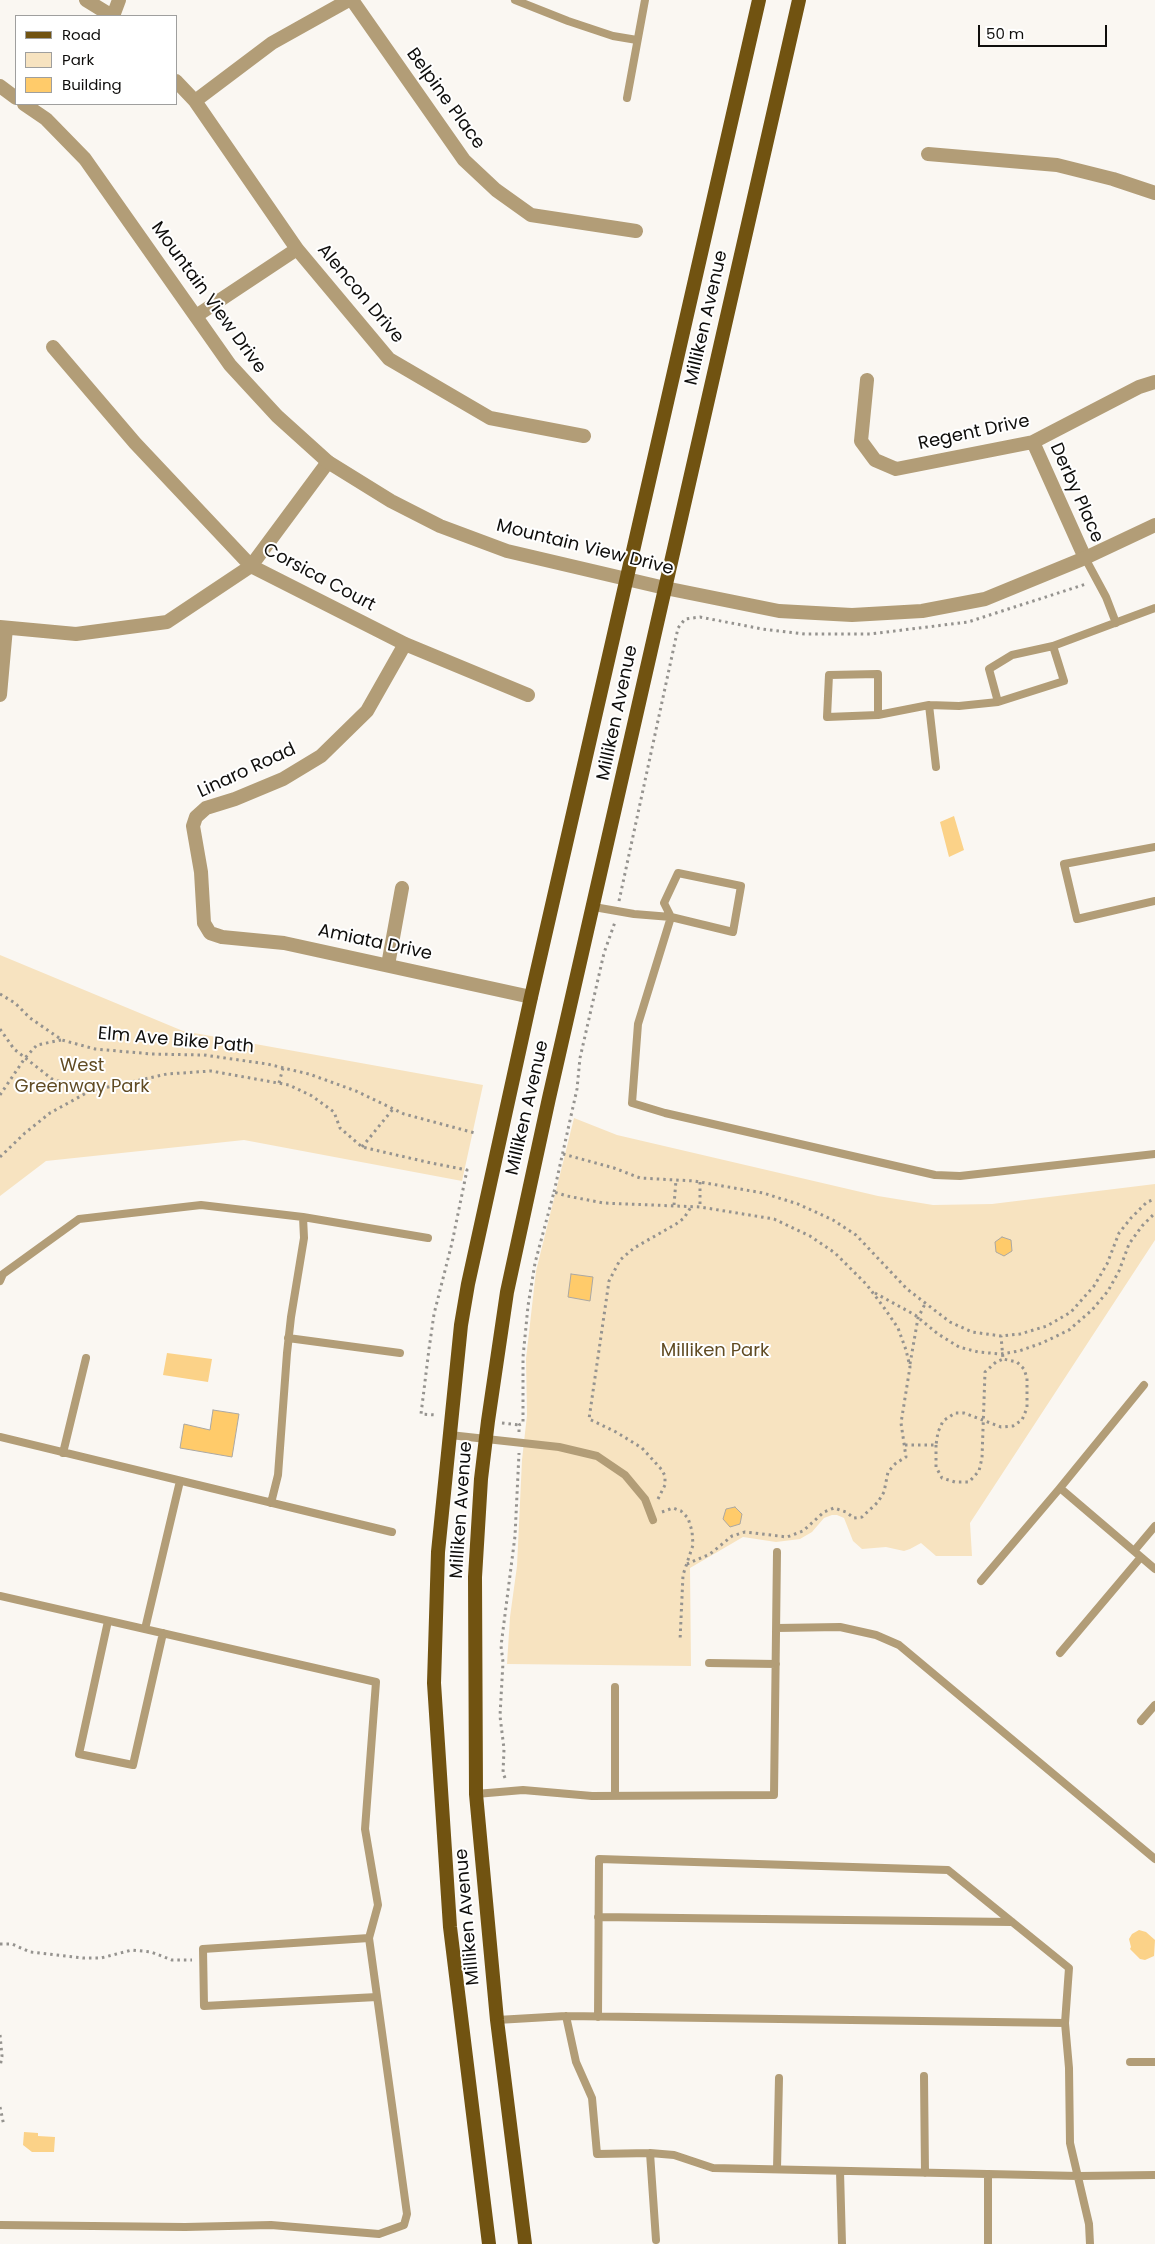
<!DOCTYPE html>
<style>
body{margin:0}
#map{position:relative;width:1155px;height:2244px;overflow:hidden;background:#faf7f2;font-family:Poppins,sans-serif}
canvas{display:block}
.legend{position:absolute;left:15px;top:15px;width:162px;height:90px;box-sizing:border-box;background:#fff;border:1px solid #9f9f9e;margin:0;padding:6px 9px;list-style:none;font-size:15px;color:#0f0e0c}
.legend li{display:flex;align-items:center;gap:10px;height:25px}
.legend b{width:25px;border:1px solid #9f9f9e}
.scale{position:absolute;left:978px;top:25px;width:129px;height:22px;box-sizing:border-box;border:2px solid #0f0e0c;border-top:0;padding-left:6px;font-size:15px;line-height:18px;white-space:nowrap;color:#0f0e0c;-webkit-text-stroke:4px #fff;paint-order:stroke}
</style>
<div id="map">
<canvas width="1155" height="2244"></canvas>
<ul class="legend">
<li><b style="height:6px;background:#715311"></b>Road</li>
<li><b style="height:14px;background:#f7e3c0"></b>Park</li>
<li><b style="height:14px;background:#ffcb6a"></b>Building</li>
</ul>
<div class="scale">50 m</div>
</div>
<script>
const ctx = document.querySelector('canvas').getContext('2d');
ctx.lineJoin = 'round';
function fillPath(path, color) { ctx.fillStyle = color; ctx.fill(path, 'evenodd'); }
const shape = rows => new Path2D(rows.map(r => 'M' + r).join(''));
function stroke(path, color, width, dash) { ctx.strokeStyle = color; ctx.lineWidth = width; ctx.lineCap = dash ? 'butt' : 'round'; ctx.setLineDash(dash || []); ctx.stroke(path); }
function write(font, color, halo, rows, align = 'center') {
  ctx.font = font + ' Poppins,sans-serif'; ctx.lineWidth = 4; ctx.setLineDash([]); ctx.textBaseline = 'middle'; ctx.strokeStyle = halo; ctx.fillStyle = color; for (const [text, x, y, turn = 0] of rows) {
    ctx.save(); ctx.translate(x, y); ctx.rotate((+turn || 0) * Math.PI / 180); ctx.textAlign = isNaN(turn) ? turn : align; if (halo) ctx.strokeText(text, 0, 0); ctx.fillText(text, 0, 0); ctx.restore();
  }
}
fillPath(shape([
 [0,955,183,1031,483,1085,462,1181,244,1140,46,1161,0,1196],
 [574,1118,617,1135,878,1196,933,1205,992,1204,1155,1184,1155,1240,970,1523,972,1556,936,1556,921,1543,910,1549,904,1551,886,1547,862,1549,853,1541,844,1518,837,1515,832,1515,824,1518,812,1532,800,1539,776,1542,743,1537,690,1568,691,1666,507,1664,510,1617,517,1566,522,1460,527,1415,526,1359,536,1271]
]), '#f7e3c0');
fillPath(shape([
 [954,816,964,850,949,857,940,822],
 [167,1353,212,1359,208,1382,163,1375],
 [1139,1930,1146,1932,1155,1940,1154,1956,1145,1960,1140,1959,1130,1949,1131,1947,1129,1939,1132,1934],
 [24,2132,38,2133,38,2136,55,2137,54,2152,32,2152,23,2145]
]), '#fbd288');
const building = shape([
 [1002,1237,1011,1240,1012,1251,1004,1256,996,1252,995,1242,1002,1237],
 [571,1274,593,1277,590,1301,568,1297,571,1274],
 [213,1410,239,1414,232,1457,180,1448,184,1424,210,1430,213,1410],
 [735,1507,742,1514,740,1524,730,1527,723,1519,726,1509,735,1507]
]);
fillPath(building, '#ffcb6a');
stroke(building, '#aba8a3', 1);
stroke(shape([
 [619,901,678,628,685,619,700,617,762,629,805,634,870,634,968,622,1086,584],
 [0,994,15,1003,30,1018,62,1040,95,1049,152,1054,204,1055,267,1064,309,1074,356,1091,404,1114,475,1133],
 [0,1029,14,1049,52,1079,90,1091,167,1074,211,1071,289,1085,312,1096,334,1112,340,1128,362,1147,431,1163,467,1170,452,1243,434,1314,429,1349,421,1414,437,1415],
 [279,1083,283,1068],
 [0,1095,25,1058,37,1045,61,1040],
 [362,1147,393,1109],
 [563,1154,614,1168,640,1178,694,1181,763,1193,798,1204,833,1220,856,1235,907,1289,950,1322,972,1332,1001,1336,1020,1334,1047,1326,1071,1312,1094,1286,1107,1264,1119,1233,1131,1218,1147,1202,1155,1199],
 [0,1157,25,1133,50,1113,90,1091],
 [700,1182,700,1207],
 [554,1192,577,1089,580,1058,604,953,615,922],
 [674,1205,676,1180],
 [875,1293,915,1315,938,1334,959,1347,978,1352,1001,1354,1019,1351,1042,1343,1069,1330,1092,1310,1108,1291,1119,1271,1129,1244,1142,1226,1155,1213],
 [910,1364,918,1318,925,1304],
 [502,1423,519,1425],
 [519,1432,519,1425,523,1423,523,1357,528,1306,535,1263,554,1192,567,1196,603,1203,700,1207,774,1219,810,1236,835,1253,867,1285,885,1309,898,1328,906,1350,910,1367,901,1423,906,1457,896,1463,888,1472,884,1492,878,1502,862,1517,854,1518,846,1512,834,1508,824,1512,803,1531,787,1537,745,1532,732,1536,710,1554,687,1564],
 [905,1445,936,1445,938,1432,943,1421,955,1413,964,1413,1001,1427,1013,1426,1022,1420,1027,1408,1027,1378,1024,1369,1017,1362,1003,1359,1001,1336],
 [936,1445,936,1467,942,1478,955,1482,969,1482,979,1471,982,1458,985,1372,996,1362,1003,1359],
 [658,1499,665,1485,665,1476,662,1470,642,1448,616,1432,589,1419,609,1281,620,1260,634,1248,676,1224,684,1218,691,1207],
 [662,1512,673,1508,681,1511,688,1518,692,1531,693,1545,683,1575,680,1641],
 [505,1778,503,1773,504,1749,500,1716,503,1662,501,1646,515,1536,519,1453],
 [0,1944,12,1944,30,1952,83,1958,101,1958,132,1950,151,1952,172,1960,192,1960],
 [0,2035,2,2056,0,2067],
 [0,2107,4,2126]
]), '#95938f', 3, [2.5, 4]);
stroke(shape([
 [515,0,568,21,613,36,637,40],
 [627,98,645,0],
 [1085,558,1106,597,1116,623],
 [998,702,989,669,1012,655,1053,646,1155,608],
 [929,705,936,767],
 [878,715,878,674,829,675,827,717,878,715,929,705,959,706,998,702,1064,681,1053,646],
 [1155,847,1064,864,1077,919,1155,901],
 [594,907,634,914,671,917,733,932,741,886,678,873,664,903,671,917,638,1024,632,1103,665,1113,935,1175,960,1176,1155,1154],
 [0,1281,3,1274,79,1219,201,1205,303,1217,428,1238],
 [288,1338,400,1353],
 [450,1435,559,1447,597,1456,625,1475,645,1499,653,1520],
 [0,1437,392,1532],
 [63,1453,86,1358],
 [1060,1488,1144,1385],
 [271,1503,278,1475,287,1353,291,1317,304,1238,303,1217],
 [1134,1551,1155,1526],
 [981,1581,1060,1488,1155,1569],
 [0,1596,376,1682,365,1829,378,1905,369,1938,407,2214,404,2225,379,2234,271,2225,185,2227,0,2225],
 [108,1621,79,1754,133,1765,163,1633],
 [777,1628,840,1627,876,1635,899,1645,1155,1859],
 [145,1629,180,1481],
 [1060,1653,1141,1557],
 [709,1663,776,1664],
 [1141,1721,1155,1705],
 [476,1794,523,1790,592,1796,774,1795,777,1552],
 [615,1796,615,1687],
 [598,1917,1012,1922],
 [369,1938,203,1949,204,2006,377,1997],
 [566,2016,576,2062,592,2098,597,2154,650,2153,674,2155,713,2168,1079,2176,1155,2175],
 [598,2017,599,1859,948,1870,1069,1968,1065,2023,1069,2068,1070,2143,1089,2224,1090,2244],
 [497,2020,566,2016,1065,2023],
 [1130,2062,1155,2062],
 [924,2076,925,2173],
 [650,2153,656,2240],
 [777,2169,779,2078],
 [840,2171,842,2244],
 [988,2174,988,2244]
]), '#b29d77', 8);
stroke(shape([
 [86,0,112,16],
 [352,0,464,160,496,190,531,215,636,231],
 [113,16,119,0],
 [176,81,195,101,297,249,389,359,490,418,584,436],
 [195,101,272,43,349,0],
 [928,154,1057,165,1113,179,1155,193],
 [196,316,297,249],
 [53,347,135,443,251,566,405,644,528,695],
 [867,380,861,441,875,460,896,469,1033,442,1139,387,1155,382],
 [1033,442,1085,558],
 [0,627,76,634,167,622,251,566,328,462],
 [405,644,367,711,321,756,283,779,235,799,206,808,196,817,193,826,201,872,204,923,210,933,222,937,284,943,531,997],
 [0,695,6,628],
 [388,965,402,888]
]), '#b29d77', 14);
stroke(shape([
 [0,86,16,98],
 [24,104,46,119,85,159,230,365,277,416,328,462,391,501,440,526,507,551,665,588,779,611,852,615,922,611,985,599,1085,558,1155,525]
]), '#b29d77', 14);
stroke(shape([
 [489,2244,450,1927,434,1683,438,1552,461,1325,468,1284,531,997,759,0],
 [525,2244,497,2020,476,1794,475,1577,481,1479,488,1421,507,1292,549,1098,799,0]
]), '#715311', 14);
write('18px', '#0f0e0c', '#fff', [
 ["Belpine Place",445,99,54],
 ["Alencon Drive",360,294,50],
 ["Mountain View Drive",208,298,54],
 ["Milliken Avenue",707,318,-77],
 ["Regent Drive",974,433,-12],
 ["Derby Place",1076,493,66],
 ["Mountain View Drive",585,548,14],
 ["Corsica Court",319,578,28],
 ["Milliken Avenue",618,713,-78],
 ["Linaro Road",247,771,-25],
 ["Amiata Drive",375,943,12],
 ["Elm Ave Bike Path",176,1041,5],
 ["Milliken Avenue",528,1108,-77],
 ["Milliken Avenue",462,1510,-86],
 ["Milliken Avenue",468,1917,-95]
]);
write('18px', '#604b23', '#fff', [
 ["West",82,1066],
 ["Greenway Park",82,1087],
 ["Milliken Park",715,1351]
]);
</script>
